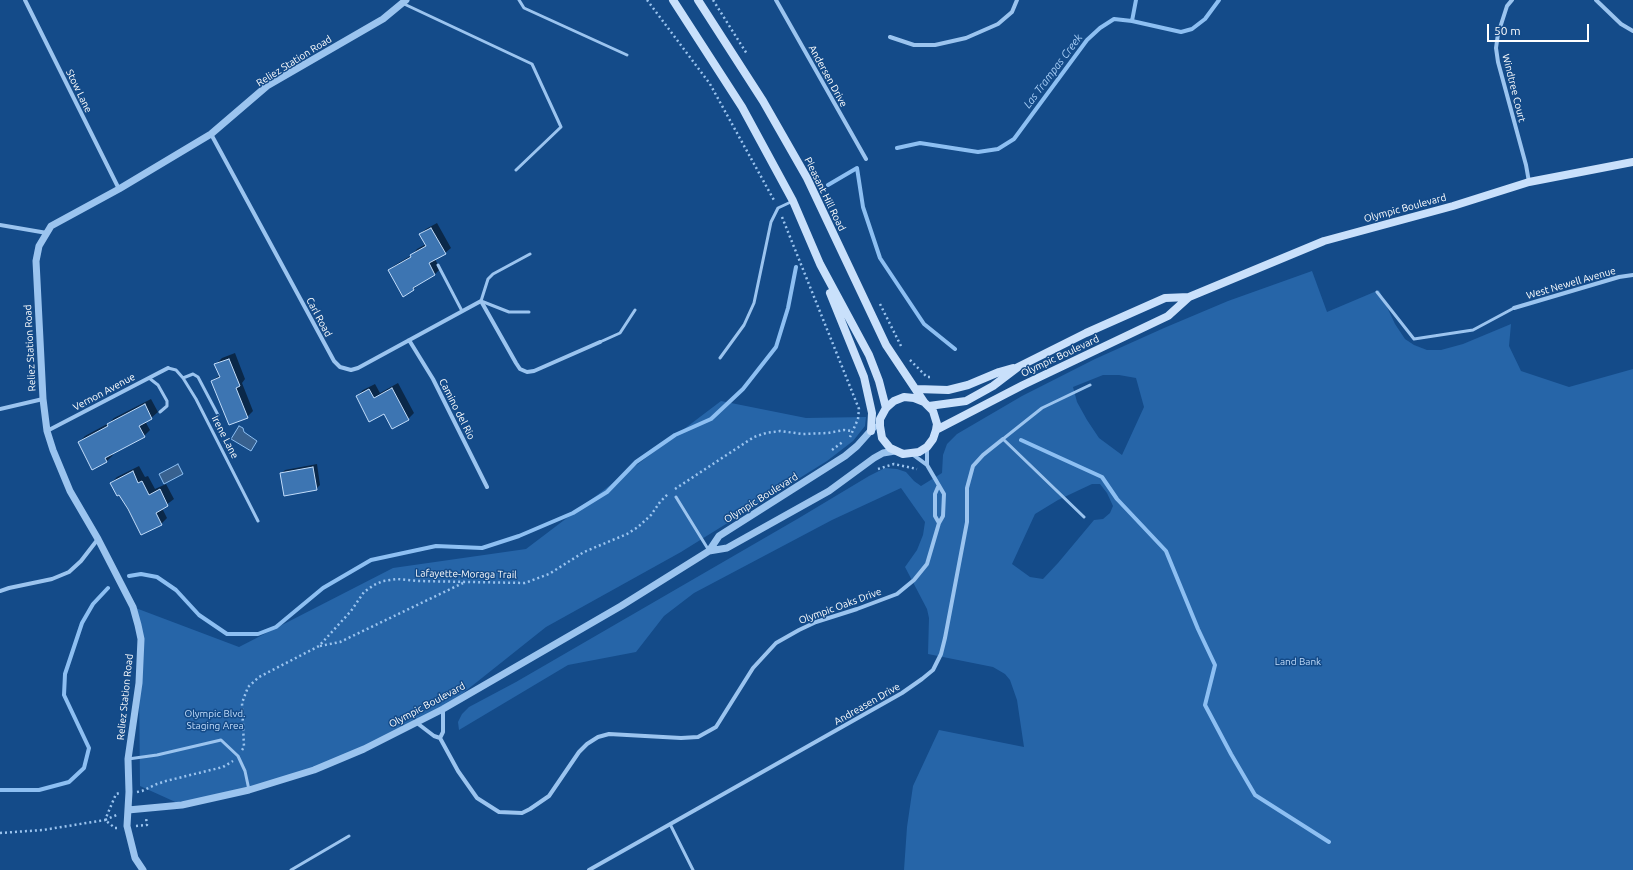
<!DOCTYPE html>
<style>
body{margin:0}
#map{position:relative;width:1633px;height:870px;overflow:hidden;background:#144b89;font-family:Ubuntu,sans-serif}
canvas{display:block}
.scale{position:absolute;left:1487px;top:24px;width:102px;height:18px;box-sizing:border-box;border:2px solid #fff;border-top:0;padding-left:5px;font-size:12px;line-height:14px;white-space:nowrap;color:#fff;-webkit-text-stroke:3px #144b89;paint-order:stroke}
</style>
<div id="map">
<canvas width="1633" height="870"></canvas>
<div class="scale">50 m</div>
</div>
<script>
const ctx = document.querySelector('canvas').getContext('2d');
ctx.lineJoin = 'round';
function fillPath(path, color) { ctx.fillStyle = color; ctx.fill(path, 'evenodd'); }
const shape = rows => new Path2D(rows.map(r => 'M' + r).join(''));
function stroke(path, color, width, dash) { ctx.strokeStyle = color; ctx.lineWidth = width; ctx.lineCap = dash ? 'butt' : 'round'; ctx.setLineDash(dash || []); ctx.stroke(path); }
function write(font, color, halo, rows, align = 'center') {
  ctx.font = font + ' Ubuntu,sans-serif'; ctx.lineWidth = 3; ctx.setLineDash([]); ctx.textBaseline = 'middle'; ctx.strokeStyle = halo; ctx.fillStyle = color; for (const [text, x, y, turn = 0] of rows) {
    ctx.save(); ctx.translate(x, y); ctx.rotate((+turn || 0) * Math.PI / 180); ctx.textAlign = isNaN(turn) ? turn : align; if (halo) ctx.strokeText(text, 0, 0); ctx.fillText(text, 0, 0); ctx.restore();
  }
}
fillPath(shape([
 [1312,271,1327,312,1379,290,1395,324,1405,339,1414,345,1427,350,1441,350,1463,344,1511,324,1509,346,1521,371,1569,387,1633,369,1633,870,904,870,907,827,913,786,939,730,1024,747,1017,700,1010,680,1005,674,993,667,928,654,929,618,927,609,905,567,917,550,923,535,925,522,901,488,832,520,694,593,664,616,636,652,568,665,459,730,458,722,462,714,469,707,516,682,799,518,869,476,885,468,897,469,906,472,914,481,921,486,942,473,943,455,947,444,957,434,1022,396,1095,359,1164,328,1228,301],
 [1103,375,1119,375,1136,378,1144,407,1122,455,1099,438,1087,420,1077,402,1073,387],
 [1092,484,1100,484,1107,493,1113,506,1110,513,1103,519,1094,520,1058,563,1043,579,1030,577,1012,564,1035,514,1058,500],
 [721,401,806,418,866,417,865,426,853,441,827,461,681,552,546,627,443,709,314,770,182,805,140,786,139,683,141,639,133,607,239,647,393,568,526,549]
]), '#2665a8');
const water = shape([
 [239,426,243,428,244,432,257,441,251,451,231,439,239,426],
 [178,464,183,474,164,484,159,474,178,464]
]);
fillPath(water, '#38618f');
stroke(water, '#8dbff2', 1);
fillPath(shape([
 [437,223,451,248,445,253,435,259,440,269,435,274,419,283,413,290,389,270,395,265,412,255,417,249,426,244,420,234,426,229],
 [235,353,245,379,242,383,253,411,247,417,212,381,220,375,215,365,222,358],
 [398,383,414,413,408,419,385,413,357,396,363,390,375,384,380,393],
 [151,399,158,412,151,418,145,421,150,430,144,436,112,453,113,455,107,461,93,469,79,442,85,436,109,423,114,418],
 [317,464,320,485,316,489,281,474,285,470],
 [139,466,145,477,148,476,155,489,166,484,174,499,162,508,167,518,161,524,141,534,119,493,111,483,117,477]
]), '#0007');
stroke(shape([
 [1132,21,1136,0],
 [897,148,920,143,978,152,998,149,1014,139,1087,40,1100,28,1114,19,1132,21,1181,32,1192,29,1205,19,1219,0],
 [828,185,857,168,863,207,880,258,924,324,955,349],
 [1021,440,1102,477,1117,499,1166,551,1198,629,1215,665,1205,705,1231,754,1255,795,1329,842],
 [129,576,141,574,157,577,176,590,199,615,227,634,258,634,276,627,323,588,371,560,436,546,482,548,519,536,573,513,607,492,636,462,675,435,711,419,743,389,776,347,788,308,796,267],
 [0,790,39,790,69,782,84,768,89,748,64,695,65,674,82,623,93,604,108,588]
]), '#8dbff2', 4);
const building = shape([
 [431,228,446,254,429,263,435,275,413,288,414,290,403,297,388,270,411,257,410,255,426,246,419,234,431,228],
 [229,359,240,386,236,388,248,418,229,425,211,381,220,377,214,364,229,359],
 [392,388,409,420,392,429,384,414,369,422,356,396,369,389,374,398,392,388],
 [145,404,152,419,139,426,145,437,105,458,107,462,92,470,78,442,108,426,107,424,145,404],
 [313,467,317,490,284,496,280,473,313,467],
 [133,471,138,483,142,481,149,495,160,489,168,506,156,513,162,525,141,535,128,509,119,495,117,496,110,483,133,471]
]);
fillPath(building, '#3d75b2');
stroke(building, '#c2ddfb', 1);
stroke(shape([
 [647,0,710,84,775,202],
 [713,0,747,54],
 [782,217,859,409,858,419,850,437],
 [880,304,901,346],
 [910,360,927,377,930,377],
 [832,450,844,441],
 [878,469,894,464,917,469],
 [675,489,754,437,766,433,780,431,803,434,828,433,844,430,853,431],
 [320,646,340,642,463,583],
 [242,750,244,747,242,703,248,687,259,677,319,646,351,611,364,592,374,585,383,581,397,579,417,581,525,583,549,574,584,552,627,534,638,527,651,515,660,502,668,494],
 [137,792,142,791,157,784,166,781,223,767,233,761],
 [136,826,147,825,146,818],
 [117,828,115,828,105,820,119,814],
 [0,833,43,830,105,820,116,794,120,793]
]), '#9bc4ef', 2.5, [2, 3]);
stroke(shape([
 [519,0,524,8,627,55],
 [402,3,532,64,561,127,516,170],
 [438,265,462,311],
 [1377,292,1414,339,1473,330,1514,308],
 [529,312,509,312,481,301,488,279,493,274,530,254],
 [600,342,620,333,635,310],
 [720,358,744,325,754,303,771,222,778,208,793,201],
 [168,368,176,370,183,378,196,399,258,521],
 [149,378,158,385,167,401,167,406,160,412],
 [183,378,193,374,198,377,218,415],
 [676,497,708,549],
 [1084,517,1003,439,1042,408,1090,385],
 [128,759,157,755,221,740,238,756,245,771,249,790],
 [670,824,693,870],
 [291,870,349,836]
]), '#9bc4ef', 3);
stroke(shape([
 [25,0,119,189],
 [776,0,866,159],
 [1512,0,1507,6,1498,34,1496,48,1498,62,1526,165,1529,182],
 [1596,0,1621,24,1633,31],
 [890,37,914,45,935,45,966,38,998,24,1012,12,1017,0],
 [211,134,334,361,340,367,351,370,358,368,481,301,516,363,520,369,527,372,534,371,600,342],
 [0,225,47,233],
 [1514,308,1619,277,1633,275],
 [409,340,433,379,487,487],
 [0,409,43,399],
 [47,431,168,368],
 [927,465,927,447],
 [938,487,935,494,935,516,939,523],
 [0,591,9,588,52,579,69,572,81,561,98,539],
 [417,723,434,736,440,738,458,771,477,798,499,812,522,813,530,809,549,796,579,752,587,744,598,737,609,734,681,738,698,737,716,727,753,668,776,643,799,630,816,622,857,609,897,594,914,580,927,564,939,523,943,516,944,494,927,465,912,454],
 [440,738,443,732,443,709],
 [589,870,902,693,922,679,933,670,941,654,945,638,967,522,967,488,973,466,983,455,1003,439]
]), '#9bc4ef', 4);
stroke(shape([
 [709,551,719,536,845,456,857,446,874,427],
 [128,810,182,805,249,790,314,770,364,749,443,709,621,606,709,551,727,548,829,491,874,458,883,453,895,451],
 [143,870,135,858,127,826,129,792,128,759,139,683,141,639,138,625,133,607,98,539,70,491,53,450,47,431,43,399,36,261,39,246,51,226,119,189,211,134,267,86,383,19,406,0]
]), '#9bc4ef', 7);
stroke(shape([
 [673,0,742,107,793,201,820,264,869,355,879,381,886,408],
 [698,0,763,101,807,178,886,345,924,402],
 [830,293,864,377,872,413,871,431],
 [917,389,948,390,968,385,999,372,1013,368],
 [929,406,966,401,993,386,1018,367,1086,333,1165,298,1189,297],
 [936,430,937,424,933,411,924,402,914,398,904,397,894,401,886,408,880,419,880,426,882,438,890,448,903,454,919,452,927,447,933,439,936,430,1023,385,1168,316,1189,297,1324,241,1453,206,1529,182,1633,162]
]), '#c9e0fb', 8);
write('10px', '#fff', '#144b89', [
 ["Reliez Station Road",294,61,-32],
 ["Andersen Drive",828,76,61],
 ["Windtree Court",1514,88,76],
 ["Stow Lane",79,91,64],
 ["Pleasant Hill Road",825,194,64],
 ["Olympic Boulevard",1405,208,-15],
 ["West Newell Avenue",1571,283,-16],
 ["Carl Road",319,317,62],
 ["Reliez Station Road",30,348,-93],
 ["Olympic Boulevard",1060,356,-25],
 ["Vernon Avenue",104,392,-28],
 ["Camino del Rio",457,409,63],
 ["Irene Lane",225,437,63],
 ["Olympic Boulevard",761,498,-32],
 ["Lafayette-Moraga Trail",466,574,1],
 ["Olympic Oaks Drive",840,606,-20],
 ["Reliez Station Road",125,697,-84],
 ["Andreasen Drive",867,704,-30],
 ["Olympic Boulevard",427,705,-28]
]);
write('10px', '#c2ddfb', '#144b89', [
 ["Land Bank",1298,662],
 ["Olympic Blvd.",215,714],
 ["Staging Area",215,726]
]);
write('italic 11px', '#a7cef7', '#144b89', [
 ["Las Trampas Creek",1053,71,-53]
]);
</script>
